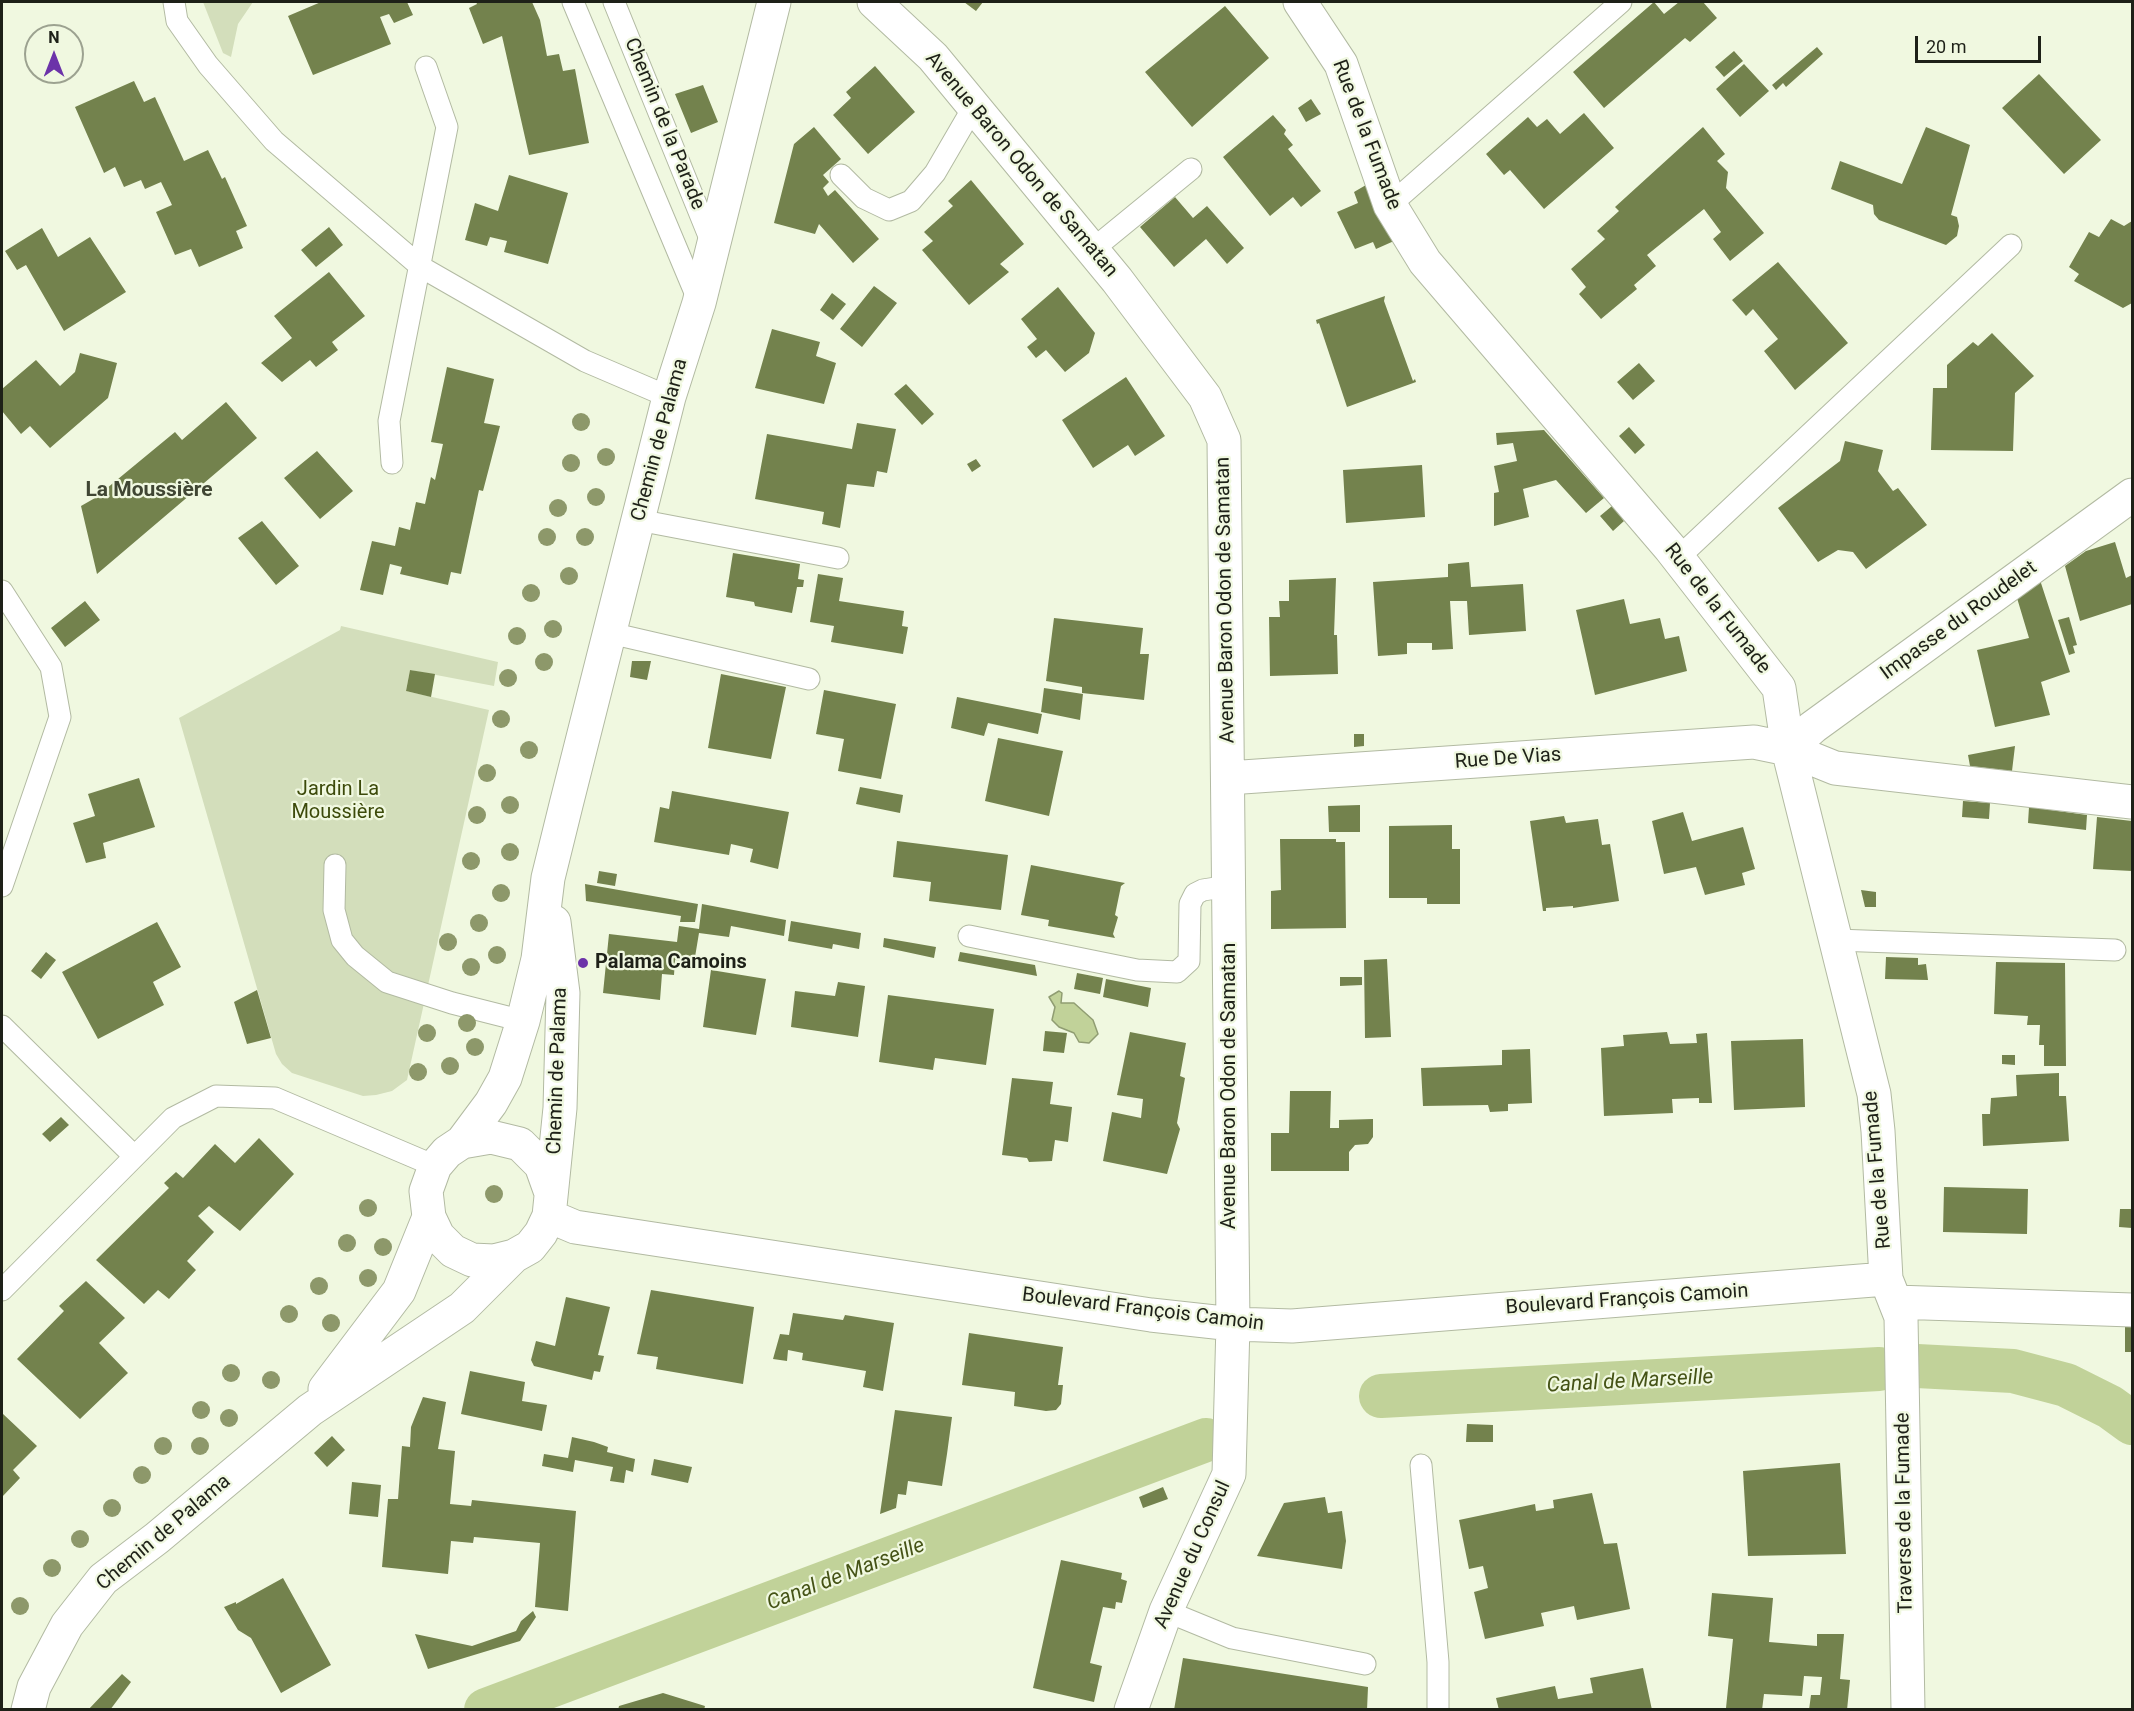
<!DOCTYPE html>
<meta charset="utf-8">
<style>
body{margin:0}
#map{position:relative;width:2134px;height:1711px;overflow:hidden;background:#f0f8e0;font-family:Roboto,sans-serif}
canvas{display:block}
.frame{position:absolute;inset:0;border:3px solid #1e2118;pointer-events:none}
.north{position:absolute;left:24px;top:24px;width:60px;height:60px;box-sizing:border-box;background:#f0f8e0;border:2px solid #9ca290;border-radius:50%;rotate:0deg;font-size:16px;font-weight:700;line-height:24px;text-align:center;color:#1e2118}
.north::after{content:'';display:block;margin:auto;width:21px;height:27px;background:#6c33a9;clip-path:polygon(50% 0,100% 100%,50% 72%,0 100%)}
.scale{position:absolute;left:1915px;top:36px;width:126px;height:27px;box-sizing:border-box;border:3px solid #1e2118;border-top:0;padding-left:8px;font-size:18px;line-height:21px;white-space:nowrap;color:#1e2118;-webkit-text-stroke:4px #f0f8e0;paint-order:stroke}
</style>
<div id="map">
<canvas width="2134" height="1711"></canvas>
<div class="frame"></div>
<div class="north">N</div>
<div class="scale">20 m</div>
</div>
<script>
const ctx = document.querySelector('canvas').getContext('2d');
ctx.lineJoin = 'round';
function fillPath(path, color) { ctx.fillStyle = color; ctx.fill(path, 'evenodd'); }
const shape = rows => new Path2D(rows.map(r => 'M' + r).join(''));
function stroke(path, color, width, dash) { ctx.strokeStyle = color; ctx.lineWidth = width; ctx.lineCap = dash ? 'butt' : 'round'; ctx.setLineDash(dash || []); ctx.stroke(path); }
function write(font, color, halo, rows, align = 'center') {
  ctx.font = font + ' Roboto,sans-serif'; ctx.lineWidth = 4.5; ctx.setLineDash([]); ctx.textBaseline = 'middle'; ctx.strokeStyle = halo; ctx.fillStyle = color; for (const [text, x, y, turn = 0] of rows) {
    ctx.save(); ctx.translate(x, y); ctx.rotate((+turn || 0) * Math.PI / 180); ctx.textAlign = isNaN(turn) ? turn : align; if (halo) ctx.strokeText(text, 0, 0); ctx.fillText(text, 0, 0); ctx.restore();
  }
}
fillPath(shape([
 [203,2,253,2,238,24,231,57,223,53],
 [341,626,498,662,494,686,410,670,406,691,489,710,407,1080,392,1091,376,1095,363,1096,292,1073,282,1064,276,1054,179,718,340,630]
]), '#d3debb');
const water = shape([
 [1059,991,1062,993,1061,1003,1074,1003,1093,1020,1098,1034,1089,1043,1079,1042,1074,1033,1059,1027,1052,1020,1055,1007,1049,997,1059,991]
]);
fillPath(water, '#c1d299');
stroke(water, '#909d72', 1.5);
stroke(shape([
 [1917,1366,2013,1371,2066,1385,2110,1407,2132,1423],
 [1381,1396,1879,1369],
 [486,1710,1206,1440]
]), '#c1d299', 44);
fillPath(shape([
 [321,2,407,2,413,15,394,23,389,14,380,17,391,44,313,75,288,16],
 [476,2,532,2,540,20,547,56,559,54,563,71,575,69,589,143,529,155,502,36,483,44,469,8,477,4],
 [964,2,983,2,976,11],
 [1654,2,1664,14,1679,2,1703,2,1717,18,1690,42,1685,38,1604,108,1573,72],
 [1225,6,1269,58,1192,127,1145,72],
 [1817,47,1823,54,1786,87,1783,83,1776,90,1772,85],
 [1734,51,1743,61,1724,77,1715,67],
 [1744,64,1769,91,1740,117,1716,89],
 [875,66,915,112,868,154,833,115,851,98,846,92],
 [2039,74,2101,140,2064,174,2002,108],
 [134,81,144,102,155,97,184,161,208,150,222,179,225,177,247,226,236,231,243,248,199,267,191,249,175,255,156,212,172,205,161,182,145,189,141,180,124,187,115,167,104,173,75,107],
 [703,85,718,122,691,133,675,94],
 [1311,99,1321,114,1306,122,1298,108],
 [1584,113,1614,148,1544,209,1510,170,1504,175,1486,154,1528,117,1537,127,1547,119,1560,134],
 [1273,115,1286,130,1284,134,1293,145,1288,149,1321,191,1301,207,1293,197,1270,216,1223,157],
 [814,127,841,159,823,175,829,182,823,188,828,196,835,190,879,239,853,263,819,224,815,234,774,223,794,144],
 [1703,127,1725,154,1717,161,1728,172,1726,188,1764,233,1730,261,1713,239,1721,232,1704,209,1647,255,1656,266,1634,285,1637,289,1601,319,1579,294,1586,287,1571,269,1605,239,1597,231,1619,211,1615,207],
 [1926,127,1970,145,1951,215,1957,217,1959,226,1957,236,1946,245,1879,220,1874,214,1873,205,1831,189,1840,161,1902,184],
 [509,175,568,193,548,264,504,252,507,241,490,237,487,246,465,240,475,203,498,211],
 [971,180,1024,244,1000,264,1009,272,969,305,922,250,933,241,924,232,953,206,948,201],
 [1366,185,1394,241,1376,249,1373,242,1355,249,1337,212,1358,203,1354,192],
 [1175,197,1193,218,1207,206,1244,248,1227,264,1206,239,1174,267,1140,227],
 [2111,219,2124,226,2132,221,2132,303,2123,308,2074,281,2079,274,2069,267,2089,232,2099,237],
 [329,227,343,245,316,267,301,250],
 [42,228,58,257,90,237,126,292,64,331,26,265,17,270,5,251],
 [1778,262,1848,343,1795,390,1764,351,1778,339,1753,309,1746,316,1732,300],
 [329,272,365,316,332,342,338,350,316,367,310,360,282,382,261,363,292,338,274,316],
 [874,286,897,303,862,347,840,329],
 [1058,287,1095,333,1089,353,1065,372,1046,350,1036,358,1027,347,1037,339,1021,319],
 [832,293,846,304,833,320,820,310],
 [1385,296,1384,301,1413,381,1415,379,1416,382,1347,407,1319,323,1317,324,1316,320],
 [772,329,820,342,816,356,836,363,824,404,755,388],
 [1992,333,2034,376,2015,393,2013,451,1931,450,1933,388,1947,388,1947,365,1973,342,1978,346],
 [80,353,117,363,108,398,50,448,30,426,21,434,2,411,2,389,36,360,60,386,75,372],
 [1639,363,1655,381,1633,400,1617,382],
 [447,367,494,379,484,423,500,426,483,491,479,490,461,574,451,572,448,585,400,574,402,567,390,564,383,595,360,590,372,541,395,546,399,527,410,530,416,502,425,504,431,477,435,480,443,444,431,442],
 [1126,377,1165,436,1135,456,1128,445,1093,468,1062,420],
 [906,384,934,414,922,425,894,394],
 [226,402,257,438,97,574,81,506,95,498,175,432,182,440],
 [857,423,896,429,887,473,877,471,874,487,847,484,840,528,822,524,824,512,755,499,767,434,852,449],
 [1629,427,1645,445,1635,454,1619,436],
 [1544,430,1604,498,1586,513,1556,480,1523,489,1529,517,1494,526,1494,493,1499,492,1494,466,1517,461,1513,443,1497,445,1496,433],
 [1845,441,1883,450,1878,471,1893,491,1898,488,1927,525,1866,569,1853,552,1838,550,1818,562,1778,508,1840,461],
 [317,451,353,491,320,519,284,478],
 [976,459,981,466,972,472,967,464],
 [1422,465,1425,517,1346,523,1343,470],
 [1612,506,1624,521,1613,531,1600,516],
 [262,521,299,566,276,585,238,538],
 [2115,542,2126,578,2132,575,2132,604,2080,621,2065,566,2086,551],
 [733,553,800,564,798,579,804,580,803,587,797,587,792,613,755,606,754,602,726,597],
 [1469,562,1471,587,1523,584,1526,631,1469,635,1467,601,1450,601,1453,649,1432,650,1432,643,1407,643,1407,654,1378,656,1373,582,1448,577,1448,564],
 [818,574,843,578,839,601,904,611,902,626,908,627,903,654,831,642,834,626,810,622],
 [1336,578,1334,635,1337,635,1338,674,1270,676,1269,617,1280,617,1279,601,1289,601,1289,580],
 [2040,580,2070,672,2041,682,2050,715,1995,727,1977,650,2029,638,2017,598],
 [1624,599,1630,624,1660,618,1665,639,1679,636,1687,671,1595,695,1576,610],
 [85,601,100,620,65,647,51,628],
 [2069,617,2077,645,2073,646,2075,653,2069,655,2058,620],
 [1054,618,1143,628,1140,654,1149,654,1144,700,1082,693,1082,687,1046,681],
 [632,661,651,661,647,680,630,677],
 [410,670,435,674,431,697,406,691],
 [721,674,786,687,771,759,708,748],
 [1044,688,1083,694,1080,720,1041,712],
 [824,690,896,704,881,779,838,771,844,739,816,734],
 [957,697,1042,714,1038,734,988,723,984,736,951,728],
 [1354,734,1364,734,1364,746,1354,747],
 [998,738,1063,751,1049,816,985,801],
 [2015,746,2012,771,1970,766,1968,755],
 [139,778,155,827,103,843,106,858,86,863,73,823,95,816,88,794],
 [860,787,903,795,900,813,856,804],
 [672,791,789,812,778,869,750,862,753,849,731,844,729,855,654,842,660,807,669,809],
 [1963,801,1990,803,1989,819,1962,817],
 [1360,805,1360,832,1329,832,1328,806],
 [2029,807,2087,815,2086,830,2028,823],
 [1683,812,1692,841,1743,827,1755,869,1742,873,1745,885,1705,895,1696,867,1664,874,1652,821],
 [1564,816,1566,823,1598,819,1602,845,1610,844,1619,901,1573,908,1573,906,1546,908,1546,911,1543,911,1530,821],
 [2097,817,2132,821,2132,871,2093,869],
 [1452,825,1452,849,1460,849,1460,904,1427,904,1427,898,1389,898,1389,826],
 [1280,839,1336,839,1336,842,1345,842,1346,928,1271,929,1271,891,1281,890],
 [897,841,1008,855,1001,910,929,901,931,882,893,877],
 [1031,865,1125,883,1121,886,1115,915,1118,917,1113,934,1115,938,1048,926,1049,920,1021,915],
 [599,871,617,874,615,886,597,883],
 [585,884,698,904,695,922,680,922,681,916,586,901],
 [1861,890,1876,892,1876,907,1865,907],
 [702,904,786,920,784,936,731,926,729,937,699,933,694,963,675,960,674,975,662,974,660,1000,603,993,609,934,677,942,679,926,699,929],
 [791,921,861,933,859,949,833,944,832,949,788,941],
 [157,922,181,967,153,982,164,1005,98,1039,62,972],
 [884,938,936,947,934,958,883,947],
 [46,952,56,960,41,979,31,971],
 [960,952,1035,965,1037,976,958,961],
 [1886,957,1918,958,1918,965,1926,964,1928,980,1885,979],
 [1387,959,1391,1037,1365,1038,1364,960],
 [1996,962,2065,963,2066,1066,2044,1066,2044,1045,2039,1045,2040,1025,2027,1025,2028,1016,1994,1014],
 [711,970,766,979,756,1035,703,1027],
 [1077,973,1103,978,1100,994,1074,989],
 [1340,977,1362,977,1362,985,1340,986],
 [1106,979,1151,988,1148,1007,1103,997],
 [838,982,865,986,858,1037,791,1027,795,991,835,996],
 [257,990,271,1038,247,1044,234,1002],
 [888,995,994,1009,986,1065,935,1058,933,1070,879,1062],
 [1045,1031,1067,1033,1064,1053,1043,1051],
 [1130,1032,1186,1043,1180,1076,1185,1078,1177,1123,1180,1129,1167,1174,1103,1161,1112,1112,1141,1118,1143,1099,1117,1095],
 [1667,1032,1670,1044,1697,1043,1696,1034,1707,1033,1712,1103,1699,1103,1699,1098,1672,1099,1673,1113,1604,1116,1601,1048,1624,1046,1623,1035],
 [1803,1039,1805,1107,1734,1110,1731,1041],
 [1530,1049,1532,1103,1508,1104,1508,1111,1490,1112,1488,1105,1423,1106,1421,1068,1502,1065,1502,1050],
 [2002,1055,2015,1055,2015,1065,2002,1064],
 [2059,1073,2059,1096,2066,1096,2069,1141,1983,1146,1982,1114,1990,1114,1991,1098,2017,1096,2016,1075],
 [1012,1078,1053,1082,1050,1104,1072,1107,1068,1142,1055,1140,1052,1161,1029,1162,1027,1158,1002,1155],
 [1290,1091,1331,1091,1330,1128,1339,1128,1339,1120,1373,1119,1373,1137,1368,1144,1355,1145,1349,1152,1349,1171,1271,1171,1271,1133,1289,1133],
 [61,1117,69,1125,50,1142,42,1134],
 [259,1138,294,1174,240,1231,209,1206,198,1216,214,1232,187,1261,196,1270,169,1299,158,1290,144,1304,96,1260,169,1188,164,1183,176,1172,183,1178,215,1144,235,1163],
 [1944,1187,2028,1189,2027,1234,1943,1232],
 [2120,1209,2132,1209,2132,1228,2119,1227],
 [86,1281,125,1318,99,1343,128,1373,80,1419,17,1359,64,1311,59,1306],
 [651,1290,754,1307,743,1384,656,1369,658,1357,637,1354],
 [566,1297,610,1307,598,1355,604,1356,600,1372,594,1371,592,1380,534,1366,531,1360,536,1341,555,1346],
 [793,1313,843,1320,845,1315,894,1323,883,1391,863,1387,866,1371,802,1360,803,1353,788,1350,787,1361,773,1359,780,1334,789,1335],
 [2125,1320,2132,1320,2132,1352,2125,1352],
 [969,1333,1063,1347,1058,1385,1063,1385,1061,1404,1056,1410,1046,1411,1014,1406,1015,1392,962,1385],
 [470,1371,525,1382,522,1401,547,1405,542,1431,461,1414],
 [423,1397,446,1402,438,1449,455,1451,450,1504,471,1506,472,1500,576,1511,568,1611,535,1607,540,1543,474,1537,473,1543,451,1541,448,1574,382,1567,388,1499,398,1499,402,1446,410,1447,411,1427],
 [895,1410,952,1417,947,1454,942,1486,908,1481,906,1495,898,1494,896,1508,880,1514],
 [2,1413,37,1446,13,1470,20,1478,2,1497],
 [1467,1424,1493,1425,1493,1442,1466,1442],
 [332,1436,345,1450,327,1467,314,1453],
 [572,1437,594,1442,608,1447,607,1452,635,1459,633,1472,626,1470,624,1483,610,1481,613,1467,575,1460,573,1472,542,1466,544,1454,568,1458],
 [654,1459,692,1467,688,1483,651,1475],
 [1840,1463,1846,1554,1748,1556,1743,1471],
 [352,1482,381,1485,378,1517,349,1514],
 [1163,1487,1168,1499,1143,1508,1139,1497],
 [1592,1493,1604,1544,1617,1543,1630,1609,1577,1620,1574,1606,1541,1613,1544,1626,1485,1639,1474,1592,1488,1588,1483,1566,1469,1569,1459,1520,1535,1504,1536,1511,1554,1508,1553,1500],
 [1325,1497,1328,1513,1342,1511,1346,1541,1342,1569,1257,1556,1284,1503],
 [1061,1560,1122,1573,1121,1579,1127,1581,1122,1603,1116,1602,1115,1609,1103,1607,1090,1663,1102,1666,1094,1702,1033,1688],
 [283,1578,331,1665,281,1693,251,1638,238,1630,224,1607,236,1602,236,1604],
 [1712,1593,1773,1598,1769,1642,1817,1646,1817,1634,1844,1634,1840,1679,1850,1680,1847,1710,1809,1710,1811,1695,1820,1695,1822,1677,1804,1676,1802,1696,1764,1694,1762,1710,1726,1708,1733,1639,1708,1636],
 [533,1611,536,1617,520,1641,428,1669,415,1634,472,1646,516,1631,521,1621],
 [1183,1658,1368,1687,1367,1710,1174,1710],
 [1643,1668,1652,1710,1499,1710,1496,1698,1555,1686,1558,1699,1593,1693,1590,1678],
 [122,1674,131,1682,110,1710,88,1710],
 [663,1693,705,1706,704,1710,618,1710,619,1706]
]), '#73824d');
const lane = shape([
 [174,2,177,21,208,65,274,141,421,267,585,361,669,397],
 [573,2,699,302],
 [614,2,713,246],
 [841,175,864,198,889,210,911,201,935,173,974,106],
 [1390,205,1621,2],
 [1092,250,1191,169],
 [392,463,389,421,447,127,426,67],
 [638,520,838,558],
 [1678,558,2011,245],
 [2,591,51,667,60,717,2,886],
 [610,633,809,679],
 [335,865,334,910,342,940,355,956,387,982,452,1003,523,1021],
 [969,936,1137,970,1177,972,1189,961,1190,904,1195,894,1203,890,1229,886],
 [1836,940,2115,950],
 [2,1026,133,1155],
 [2,1290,173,1118,216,1096,275,1098,435,1166],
 [1421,1465,1438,1662,1438,1710],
 [1166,1611,1232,1638,1365,1664]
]);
const street = shape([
 [874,2,933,57,1117,280,1205,397,1224,440,1233,1324,1229,1474,1166,1611,1131,1710],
 [1300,2,1341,64,1390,205,1425,262,1670,548,1779,688,1788,749,1874,1094,1878,1131,1886,1279,1901,1317,1908,1710],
 [1788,749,1813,727,2132,495],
 [1228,778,1754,742,1788,749,1835,768,2132,802],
 [462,1142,491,1103,505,1078,523,1021,538,959,548,878,566,805,669,397,699,303,774,2],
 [551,1193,541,1165,520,1144,491,1137,462,1142,447,1152,435,1166,426,1191,429,1217,438,1236,453,1251,472,1260,494,1261,514,1256,530,1247,541,1233,549,1216,560,1108,563,993,554,922],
 [549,1216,575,1227,1151,1315,1233,1324,1292,1326,1886,1279],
 [1895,1302,2132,1310],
 [325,1389,399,1291,429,1217],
 [28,1710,34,1687,67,1625,103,1579,157,1538,310,1410,462,1308,514,1256]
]);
stroke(lane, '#b2baa2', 23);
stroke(street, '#b2baa2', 35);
stroke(lane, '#fff', 21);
stroke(street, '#fff', 33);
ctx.fillStyle = '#8d986a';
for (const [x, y] of [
 [581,422],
 [606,457],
 [571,463],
 [596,497],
 [558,508],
 [547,537],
 [585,537],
 [569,576],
 [531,593],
 [553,629],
 [517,636],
 [544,662],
 [508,678],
 [501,719],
 [529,750],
 [487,773],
 [510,805],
 [477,815],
 [510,852],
 [471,861],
 [501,893],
 [479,923],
 [448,942],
 [497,955],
 [471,967],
 [467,1023],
 [427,1033],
 [475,1047],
 [450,1066],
 [418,1072],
 [494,1194],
 [368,1208],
 [347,1243],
 [383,1247],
 [368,1278],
 [319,1286],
 [289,1314],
 [331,1323],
 [231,1373],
 [271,1380],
 [201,1410],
 [229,1418],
 [163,1446],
 [200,1446],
 [142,1475],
 [112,1508],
 [80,1539],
 [52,1568],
 [20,1606]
]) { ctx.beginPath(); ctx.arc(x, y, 9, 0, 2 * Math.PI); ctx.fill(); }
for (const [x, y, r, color] of [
 [583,963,6,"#6c33a9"]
]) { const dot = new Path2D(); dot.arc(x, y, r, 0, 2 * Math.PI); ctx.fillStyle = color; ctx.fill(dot); stroke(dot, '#f0f8e0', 2); }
write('20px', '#1e2118', '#f0f8e0', [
 ["Chemin de la Parade",664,124,68],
 ["Rue de la Fumade",1366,135,69],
 ["Avenue Baron Odon de Samatan",1021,165,50],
 ["Chemin de Palama",660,440,-75],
 ["Avenue Baron Odon de Samatan",1226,600,-91],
 ["Rue de la Fumade",1717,609,52],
 ["Impasse du Roudelet",1959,621,-36],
 ["Rue De Vias",1508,759,-4],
 ["Chemin de Palama",558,1071,-88],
 ["Avenue Baron Odon de Samatan",1230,1086,-90],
 ["Rue de la Fumade",1878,1170,-95],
 ["Boulevard François Camoin",1627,1300,-4],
 ["Boulevard François Camoin",1143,1310,7],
 ["Traverse de la Fumade",1905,1513,-91],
 ["Chemin de Palama",164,1533,-40],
 ["Avenue du Consul",1193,1555,-66]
]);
write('20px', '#3c4a0a', '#f0f8e0', [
 ["Jardin La",338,790],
 ["Moussière",338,813]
]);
write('bold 20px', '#1e2118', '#f0f8e0', [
 ["Palama Camoins",595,963]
], 'left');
write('bold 21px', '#404633', '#f0f8e0', [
 ["La Moussière",149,491]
]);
write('italic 21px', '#455316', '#f0f8e0', [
 ["Canal de Marseille",1630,1382,-3],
 ["Canal de Marseille",846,1575,-21]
]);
</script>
